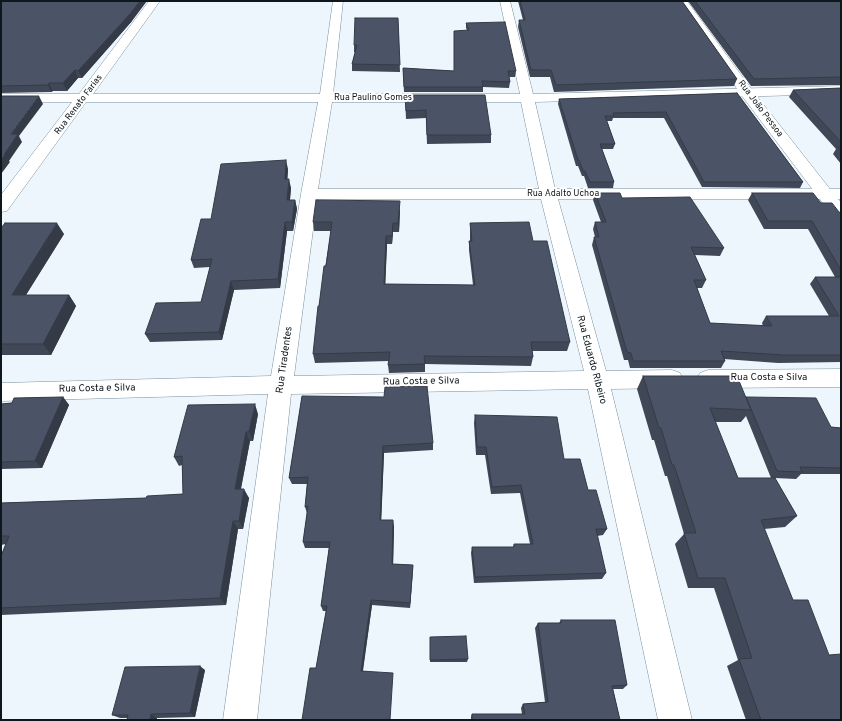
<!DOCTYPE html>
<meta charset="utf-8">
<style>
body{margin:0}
#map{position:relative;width:842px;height:721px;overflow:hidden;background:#ecf6fc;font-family:Overpass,sans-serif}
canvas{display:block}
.frame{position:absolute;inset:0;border:2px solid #0e171c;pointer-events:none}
</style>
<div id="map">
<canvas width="842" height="721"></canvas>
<div class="frame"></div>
</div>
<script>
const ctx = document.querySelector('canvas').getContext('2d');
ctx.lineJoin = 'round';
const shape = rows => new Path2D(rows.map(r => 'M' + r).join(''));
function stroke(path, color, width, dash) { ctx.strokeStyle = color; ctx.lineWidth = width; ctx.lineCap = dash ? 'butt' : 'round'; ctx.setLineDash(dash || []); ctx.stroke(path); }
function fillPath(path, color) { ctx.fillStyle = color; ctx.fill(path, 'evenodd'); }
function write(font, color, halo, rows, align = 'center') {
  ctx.font = font + ' Overpass,sans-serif'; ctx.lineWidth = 4; ctx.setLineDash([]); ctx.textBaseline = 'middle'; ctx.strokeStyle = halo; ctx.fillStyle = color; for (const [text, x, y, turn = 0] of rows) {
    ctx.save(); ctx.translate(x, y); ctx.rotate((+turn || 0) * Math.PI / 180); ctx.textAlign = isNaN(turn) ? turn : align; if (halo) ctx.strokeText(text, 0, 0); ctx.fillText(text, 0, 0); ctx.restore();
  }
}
const minor = shape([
 [149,1,160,1,93,94,320,94,333,1,343,1,333,94,520,94,500,1,510,1,533,94,841,86,841,94,535,102,555,189,841,189,841,199,558,199,606,371,672,370,680,373,683,379,680,385,672,388,611,389,692,720,658,720,588,389,291,394,257,720,223,720,268,394,1,401,1,383,271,376,301,194,318,102,86,102,7,211,1,212,1,195,72,102,1,102,1,94,79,94,149,1],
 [332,102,521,102,539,189,318,189,332,102],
 [317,199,541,199,584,371,294,376,317,199],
 [841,369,841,387,708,388,700,385,697,379,700,373,708,370,841,369]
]);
const tertiary = shape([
 [677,1,687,1,752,90,841,203,841,220,835,219,742,96,677,1]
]);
stroke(minor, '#7a8f9d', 1);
stroke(tertiary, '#7a8f9d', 1);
fillPath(minor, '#fff');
fillPath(tertiary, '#fff');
fillPath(shape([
 [1,1,132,21,82,78,78,78,67,91,53,91,51,92,1,93],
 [518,1,682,1,737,79,734,86,554,92,550,77,530,77,518,27,519,20,523,20],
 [688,1,841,1,841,85,751,86],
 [398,18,400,72,352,71,352,64,355,52,354,52,354,45],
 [466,23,516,71,515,77,509,77,510,82,509,88,483,87,483,92,404,92,403,68,454,71,467,30,466,28],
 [841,88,841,164,833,154,836,149,789,97,793,90],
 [737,93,803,182,800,188,702,187,664,118,613,118,612,121,607,121,615,144,613,149,602,149,614,182,613,188,588,188,584,176,582,176,578,166,576,166,558,104,559,99],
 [405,95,491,135,491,143,427,144,426,118,406,119],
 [288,169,287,179,291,188,290,200,295,200,297,209,293,231,287,231,280,288,234,290,222,340,150,342,145,334,201,302,210,267,194,268,191,260,211,219],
 [595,193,622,198,724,248,720,256,695,255,706,280,702,288,697,288,710,323,763,326,762,323,766,316,829,316,810,284,815,277,835,277,808,229,764,229,748,200,752,193,821,203,841,213,841,362,778,363,724,359,725,361,721,368,630,368,628,360,624,360,592,245,594,237,595,237,593,229,595,222,601,222,593,200],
 [400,210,399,232,393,232,392,244,387,244,385,284,473,285,469,250,469,241,470,241,470,223,533,241,570,342,567,351,532,351,533,357,531,366,425,364,425,372,389,373,388,365,389,361,315,363,313,354,319,306,331,231,314,231,313,222],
 [1,228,64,234,26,295,69,295,76,306,51,355,1,355],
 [643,376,746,397,831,427,841,428,841,474,801,474,796,479,775,478,797,516,785,527,764,529,841,720,746,720,727,666,738,660,714,588,688,588,675,544,684,534,667,476,665,476,654,440,652,440,637,389],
 [746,416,771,478,738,478,715,422,741,422],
 [302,396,433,443,433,450,384,453,381,520,394,526,393,564,413,565,410,608,372,605,363,671,393,677,316,668,326,611,323,611,321,606,329,548,305,548,303,542,307,513,305,507,307,484,292,484,289,478],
 [63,397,69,405,42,468,1,469,1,404],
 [258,414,253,441,250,441,241,489,249,498,243,529,238,529,226,605,1,615,1,556,6,544,1,545,1,503,146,498,183,494,182,465,179,466,174,457],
 [475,415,564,459,588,490,607,529,603,535,597,536,606,573,602,579,474,583,471,553,472,547,513,547,514,544,530,544,520,493,491,494,485,455,476,455,474,423],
 [561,620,627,685,623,689,613,689,620,720,471,720,471,717,472,714,522,714,521,708,523,704,545,702,535,628,538,623,559,623],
 [430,637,468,659,467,662,430,662],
 [205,670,195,717,157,718,157,720,127,720,127,718,120,718,112,715]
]), '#404858');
fillPath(shape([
 [140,1,147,1,132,21,82,78,78,71],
 [75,70,78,78,67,91,63,83],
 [49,83,53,91,51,92,48,85],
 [39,96,43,104,19,136,22,142,9,161,10,162,1,174,1,160,4,155,11,134],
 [286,160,288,169,287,188,285,179],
 [289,179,291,188,289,209,287,200],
 [295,200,297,209,293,231,292,222],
 [400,201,400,210,399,232,398,223],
 [285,222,287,231,280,288,278,279],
 [57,223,64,234,19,306,12,295],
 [393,223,393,232,392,244,392,236],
 [386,236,387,244,385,293,384,284],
 [231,281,234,290,222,340,219,332],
 [69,295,76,306,51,355,43,344],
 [63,397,69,405,42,468,35,461],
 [255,404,258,414,253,441,249,432],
 [246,432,250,441,239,498,235,489],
 [383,446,384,453,381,527,380,520],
 [244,489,249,498,243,529,239,521],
 [393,520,394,526,393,569,392,564],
 [233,521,238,529,226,605,220,598],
 [413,565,413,570,410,608,410,603],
 [371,600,372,605,362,675,361,671],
 [200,666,205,670,195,717,190,713],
 [151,714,157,718,157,720,150,720]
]), '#343b47');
const building = shape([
 [1,1,140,1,130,14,78,71,75,70,63,83,49,83,48,85,1,86,1,1],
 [520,1,682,1,737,79,556,85,551,70,531,70,519,20,525,20,520,1],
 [695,1,841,1,841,77,754,79,695,1],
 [355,18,398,18,400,65,352,64,357,45,354,45,355,18],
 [505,22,516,71,508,71,510,82,482,81,483,87,404,87,403,68,454,71,454,31,469,30,466,23,505,22],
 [841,88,841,142,793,90,841,88],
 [737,93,803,182,704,182,666,112,613,113,614,116,605,116,615,144,600,144,614,182,590,182,585,171,583,171,579,160,578,160,559,99,737,93],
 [405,95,485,95,491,135,427,135,426,110,406,111,405,95],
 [1,96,39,96,11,134,18,134,4,155,5,155,1,160,1,96],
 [838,147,841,147,841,151,838,147],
 [286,160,285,179,289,179,287,200,295,200,292,222,285,222,278,279,231,281,219,332,145,334,156,303,201,302,212,259,191,260,201,219,211,219,221,164,286,160],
 [595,193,620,193,622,198,690,197,724,248,691,247,706,280,694,280,710,323,772,326,766,316,839,316,815,277,840,277,839,276,841,276,841,355,783,355,721,351,725,361,633,361,631,353,627,352,594,237,599,237,595,222,606,222,595,193],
 [752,193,813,193,821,203,832,203,839,212,841,213,841,270,812,221,768,221,752,193],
 [316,200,400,201,398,223,393,223,392,236,386,236,384,284,475,285,469,241,472,241,470,223,529,222,533,241,547,241,570,342,531,342,533,357,424,356,425,364,388,365,390,352,313,354,318,306,319,306,324,266,326,266,332,222,313,222,316,200],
 [5,223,57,223,12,295,69,295,43,344,1,344,1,228,5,223],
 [643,376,737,376,751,410,710,408,738,478,775,478,797,516,761,520,793,600,808,600,829,655,841,654,841,720,761,720,739,659,752,658,725,578,698,578,684,533,696,533,674,465,672,465,661,428,659,428,643,376],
 [427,386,433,443,383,446,380,520,393,520,392,564,413,565,410,603,371,600,361,671,393,673,390,720,302,720,310,668,316,668,327,606,321,606,330,542,303,542,308,506,305,507,308,477,289,478,302,396,384,397,385,387,427,386],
 [63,397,35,461,1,462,1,404,12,403,14,398,63,397],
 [746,397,816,398,831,427,841,428,841,468,800,467,802,472,777,471,746,397],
 [255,404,249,432,246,432,235,489,244,489,239,521,233,521,220,598,1,608,1,556,9,536,1,536,1,503,146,498,147,496,183,494,182,456,174,457,188,405,255,404],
 [475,415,557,417,564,459,580,459,588,490,596,490,607,529,596,529,606,573,475,577,472,547,514,547,514,544,533,544,521,485,492,487,486,447,477,447,475,415],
 [561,620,615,620,627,685,612,686,620,720,472,720,472,714,525,714,523,704,548,702,538,623,561,623,561,620],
 [466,636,468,659,430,660,430,637,466,636],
 [200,666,190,713,151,714,150,720,127,720,128,715,112,715,125,667,200,666]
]);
fillPath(building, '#4a5466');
stroke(building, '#343b47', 1);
write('9px', '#0e171c', '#fff', [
 ["Rua Paulino Gomes",373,98],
 ["Rua Renato Farias",79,105,-53],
 ["Rua João Pessoa",760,109,53],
 ["Rua Adalto Uchoa",563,194]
]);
write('10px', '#0e171c', '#fff', [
 ["Rua Tiradentes",285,360,-82],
 ["Rua Eduardo Ribeiro",591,360,75],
 ["Rua Costa e Silva",769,378],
 ["Rua Costa e Silva",421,382,-1],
 ["Rua Costa e Silva",97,389,-1]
]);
</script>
